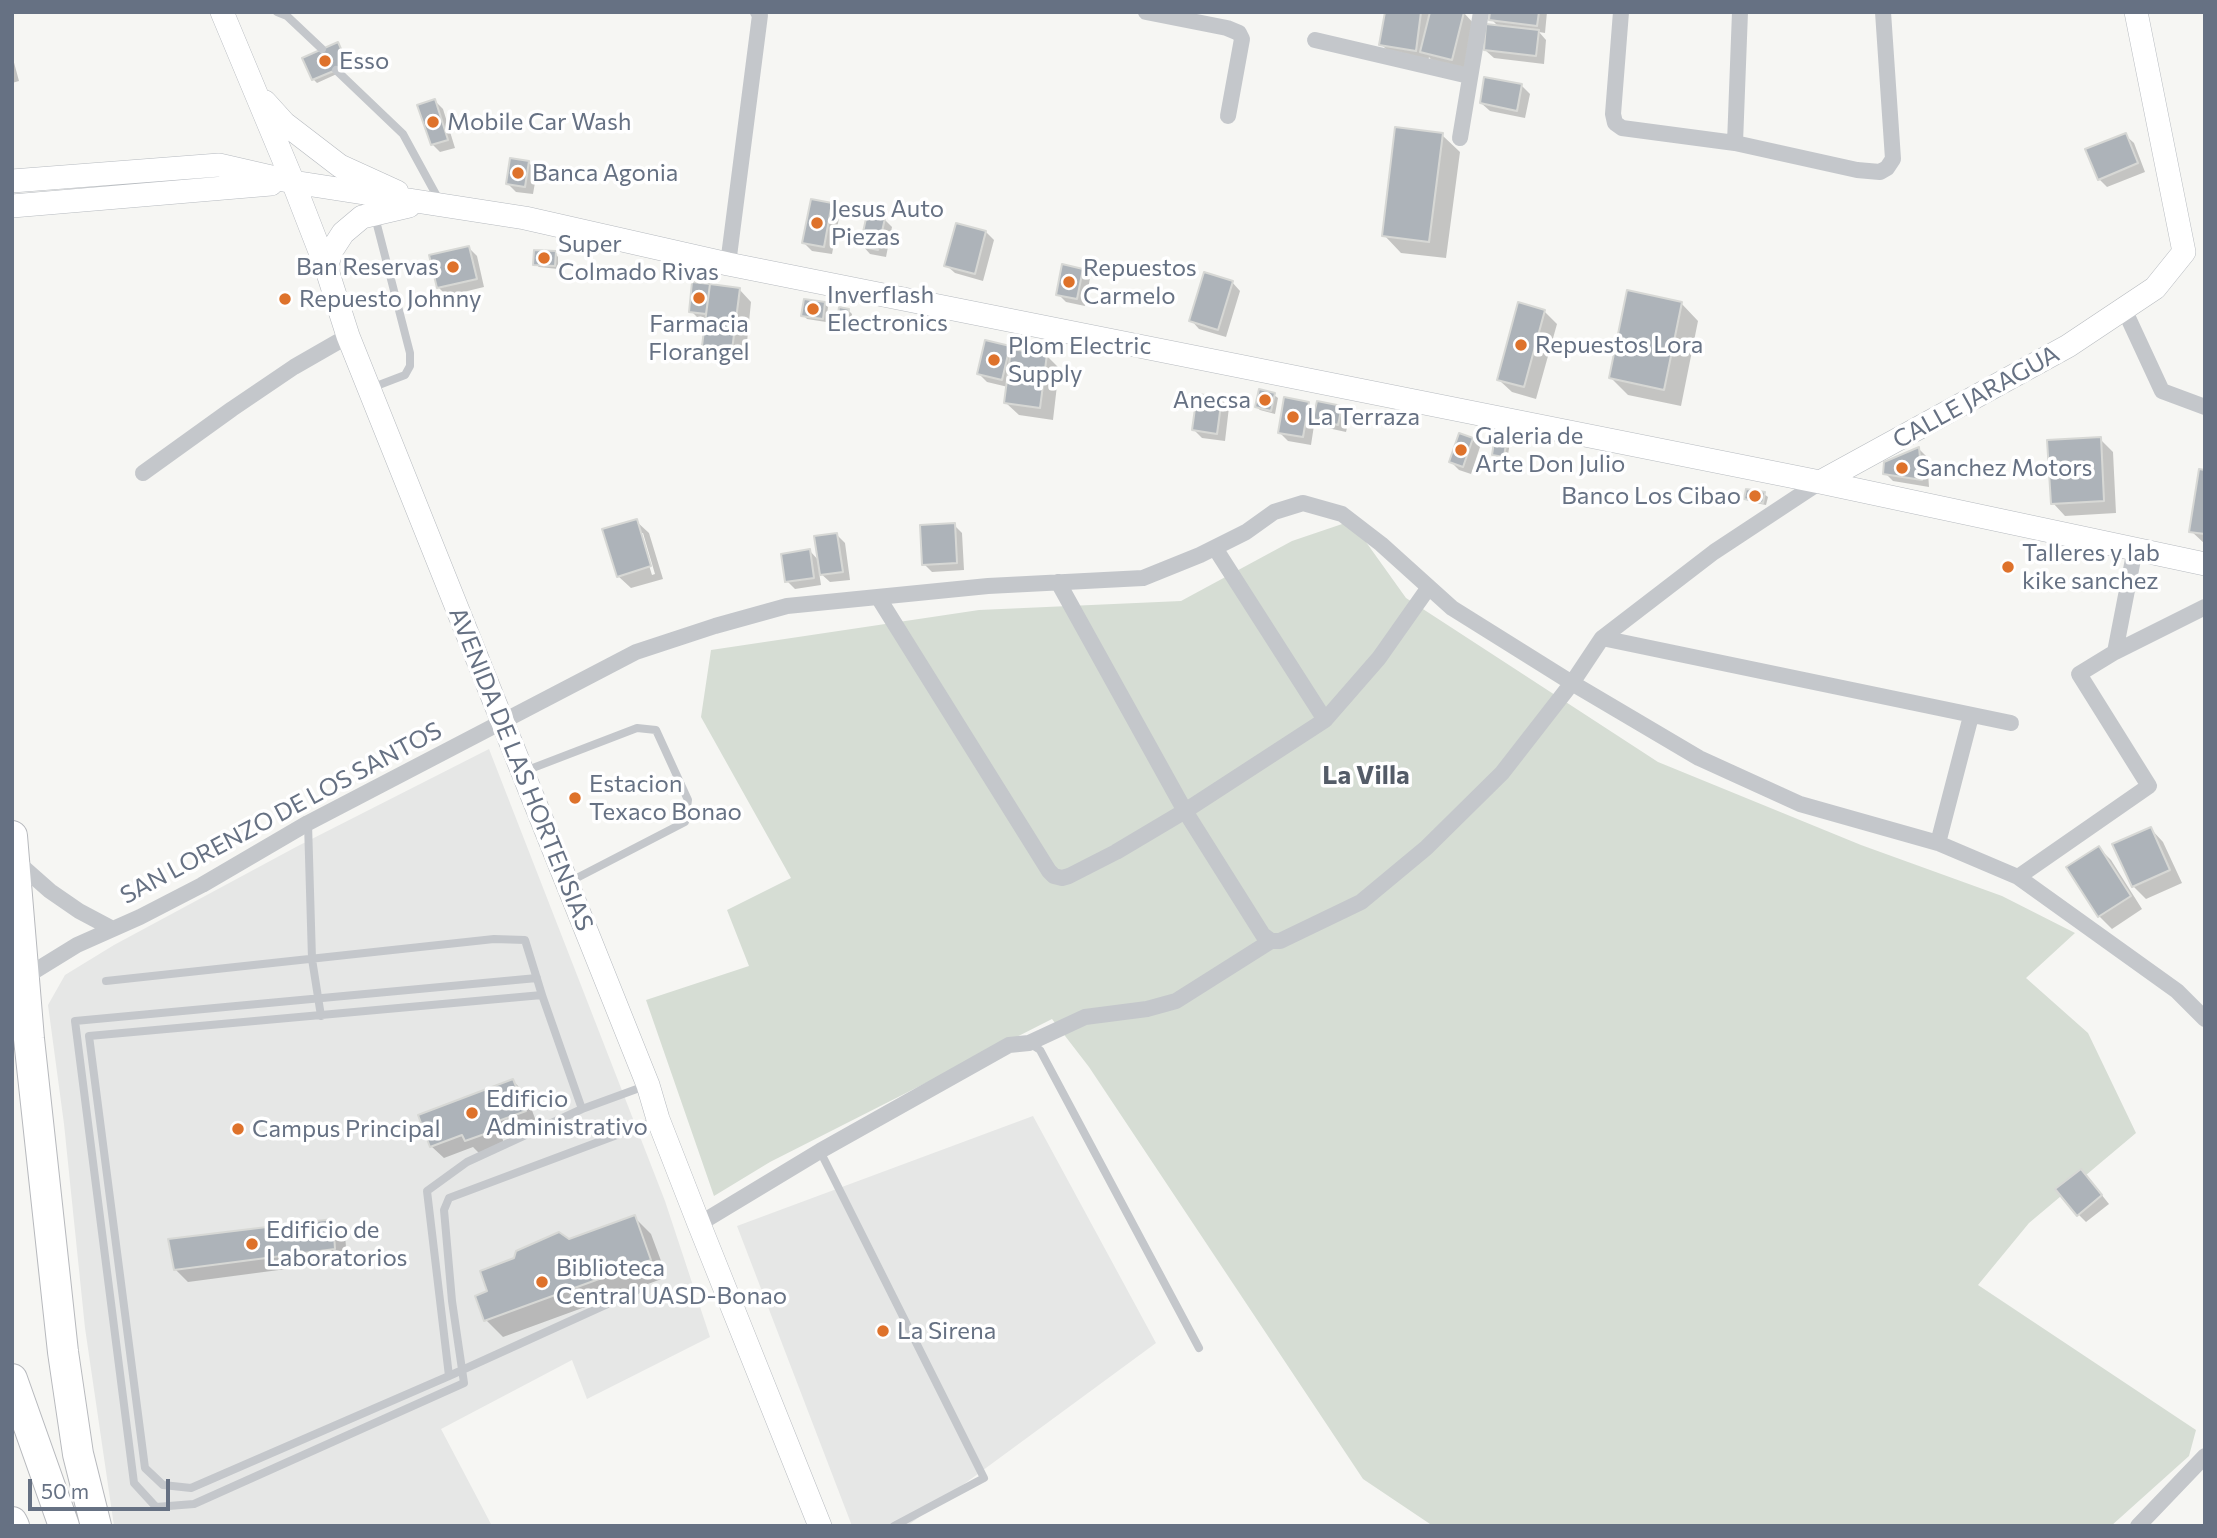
<!DOCTYPE html>
<style>
body{margin:0}
#map{position:relative;width:2217px;height:1538px;overflow:hidden;background:#f6f6f3;font-family:Commissioner,sans-serif}
canvas{display:block}
.frame{position:absolute;inset:0;border:14px solid #667183;pointer-events:none}
.scale{position:absolute;left:28px;top:1479px;width:142px;height:32px;box-sizing:border-box;border:4px solid #667183;border-top:0;padding-left:9px;font-size:21px;line-height:24px;white-space:nowrap;color:#667183;-webkit-text-stroke:5px #fff;paint-order:stroke}
</style>
<div id="map">
<canvas width="2217" height="1538"></canvas>
<div class="frame"></div>
<div class="scale">50 m</div>
</div>
<script>
const ctx = document.querySelector('canvas').getContext('2d');
ctx.lineJoin = 'round';
function fillPath(path, color) { ctx.fillStyle = color; ctx.fill(path, 'evenodd'); }
const shape = rows => new Path2D(rows.map(r => 'M' + r).join(''));
function stroke(path, color, width, dash) { ctx.strokeStyle = color; ctx.lineWidth = width; ctx.lineCap = dash ? 'butt' : 'round'; ctx.setLineDash(dash || []); ctx.stroke(path); }
function write(font, color, halo, rows, align = 'center') {
  ctx.font = font + ' Commissioner,sans-serif'; ctx.lineWidth = 7; ctx.setLineDash([]); ctx.textBaseline = 'middle'; ctx.strokeStyle = halo; ctx.fillStyle = color; for (const [text, x, y, turn = 0] of rows) {
    ctx.save(); ctx.translate(x, y); ctx.rotate((+turn || 0) * Math.PI / 180); ctx.textAlign = isNaN(turn) ? turn : align; if (halo) ctx.strokeText(text, 0, 0); ctx.fillText(text, 0, 0); ctx.restore();
  }
}
fillPath(shape([
 [489,749,665,1201,710,1337,587,1399,572,1360,441,1429,492,1526,114,1526,85,1328,64,1124,48,1005,65,975,114,945,296,847],
 [1033,1116,1156,1343,907,1526,852,1526,737,1226]
]), '#e6e7e6');
fillPath(shape([
 [1351,521,1406,598,1658,762,1861,845,2002,896,2075,933,2026,978,2088,1033,2136,1133,2029,1223,1978,1285,2196,1430,2189,1456,2111,1526,1433,1526,1363,1479,1089,1067,1052,1019,770,1162,714,1196,646,1000,749,966,727,910,791,878,701,717,711,650,979,610,1181,601,1292,541]
]), '#d6ddd4');
fillPath(shape([
 [1386,12,1464,13,1476,26,1465,71,1435,64,1429,57,1428,62,1394,57,1381,44],
 [1492,12,1547,12,1545,33,1539,32,1546,40,1544,64,1494,58,1485,50,1499,27,1491,19],
 [338,44,350,68,317,83,313,79],
 [12,55,19,81,12,83],
 [1522,86,1530,94,1525,118,1490,111,1481,103],
 [435,101,443,109,455,148,440,152,432,144],
 [1442,135,1460,152,1446,258,1401,253,1384,235],
 [2125,135,2134,143,2145,172,2107,187,2099,179],
 [529,163,537,171,533,194,516,192,508,184],
 [832,205,840,213,832,254,812,251,804,243],
 [884,219,892,227,886,257,870,254,862,245],
 [986,232,994,240,983,281,955,273,946,265],
 [469,248,477,256,484,287,447,296,439,288],
 [555,253,558,257,558,269,539,267,535,264],
 [1082,270,1090,278,1085,306,1066,302,1058,294],
 [1232,282,1240,291,1226,337,1199,329,1191,320],
 [694,284,739,289,751,302,745,362,717,358,704,346,707,320,699,319,691,311],
 [1681,303,1698,321,1681,406,1628,395,1611,378],
 [824,304,828,307,826,322,807,319,803,315],
 [849,311,852,314,850,327,842,325,838,322],
 [1544,311,1557,324,1536,399,1512,392,1499,380],
 [986,343,1010,348,1013,351,1047,356,1059,368,1053,420,1019,415,1006,403,1008,387,987,382,979,374],
 [1274,395,1278,398,1275,414,1260,410,1257,407],
 [1221,399,1229,407,1225,441,1202,438,1194,430],
 [1308,403,1317,412,1341,407,1350,415,1346,432,1323,427,1315,419,1311,445,1288,441,1280,433],
 [1472,439,1480,447,1471,474,1459,470,1451,462],
 [1506,439,1510,443,1507,460,1498,458,1494,455],
 [2100,439,2113,452,2116,513,2065,516,2053,503],
 [1919,449,1927,457,1929,487,1893,481,1885,473],
 [2205,472,2205,544,2191,531],
 [1764,494,1768,497,1766,505,1750,502,1746,499],
 [636,521,649,533,663,579,631,588,618,576],
 [639,533,643,533,655,574,652,575],
 [954,525,962,533,964,570,932,572,924,564],
 [837,535,845,543,850,580,830,582,819,572,821,585,795,589,787,581,810,551,820,562],
 [2151,829,2163,842,2182,883,2146,899,2133,886],
 [2099,848,2111,860,2142,909,2112,929,2099,916,2068,867],
 [513,1081,526,1094,537,1124,502,1137,504,1144,479,1153,473,1147,444,1158,431,1146],
 [2089,1179,2109,1204,2086,1222,2078,1214],
 [634,1217,651,1234,667,1277,503,1337,486,1320,477,1297,490,1292,569,1241],
 [333,1221,345,1234,347,1261,188,1282,175,1269]
]), '#0003');
const building = shape([
 [1385,12,1421,12,1416,51,1379,45,1385,12],
 [1430,12,1464,12,1452,60,1420,52,1430,12],
 [1490,12,1539,12,1537,26,1489,20,1490,12],
 [1486,24,1539,30,1536,56,1484,50,1486,24],
 [338,42,348,65,312,80,302,58,338,42],
 [1484,77,1522,84,1517,111,1480,103,1484,77],
 [435,99,448,140,431,145,417,105,435,99],
 [1395,127,1443,133,1429,242,1382,236,1395,127],
 [2126,133,2138,163,2098,180,2085,149,2126,133],
 [510,158,529,161,525,187,506,184,510,158],
 [811,199,832,203,824,247,802,243,811,199],
 [867,214,885,218,878,250,860,246,867,214],
 [956,223,986,231,975,274,944,266,956,223],
 [469,246,477,279,437,288,429,255,469,246],
 [534,250,556,251,555,266,533,265,534,250],
 [1062,264,1083,269,1077,299,1056,295,1062,264],
 [1204,272,1233,281,1218,330,1189,321,1204,272],
 [692,282,710,284,706,314,689,312,692,282],
 [710,284,740,288,732,350,702,346,710,284],
 [1627,290,1682,302,1664,390,1609,378,1627,290],
 [804,299,825,302,823,319,801,316,804,299],
 [1518,302,1545,310,1524,387,1497,380,1518,302],
 [839,307,849,309,847,324,837,322,839,307],
 [985,340,1010,346,1002,380,977,374,985,340],
 [1011,349,1047,354,1040,408,1004,403,1011,349],
 [1259,389,1275,393,1271,411,1255,407,1259,389],
 [1197,394,1222,397,1217,434,1192,430,1197,394],
 [1284,397,1309,402,1303,437,1278,433,1284,397],
 [1317,401,1342,406,1338,425,1313,419,1317,401],
 [1459,433,1473,438,1463,467,1449,462,1459,433],
 [1495,436,1507,437,1504,457,1492,455,1495,436],
 [2101,437,2104,501,2051,504,2047,440,2101,437],
 [1919,447,1922,480,1883,474,1884,462,1919,447],
 [2199,469,2205,470,2205,534,2189,532,2199,469],
 [1746,489,1765,492,1763,503,1744,499,1746,489],
 [637,519,651,566,617,577,602,529,637,519],
 [955,523,957,563,922,565,920,525,955,523],
 [837,533,843,572,820,575,814,536,837,533],
 [810,549,814,578,785,582,781,554,810,549],
 [2151,827,2170,870,2132,887,2112,844,2151,827],
 [2099,846,2131,896,2098,917,2066,867,2099,846],
 [513,1079,526,1111,490,1124,493,1131,465,1141,462,1135,430,1147,418,1115,513,1079],
 [2081,1169,2102,1195,2077,1216,2055,1189,2081,1169],
 [635,1215,651,1260,484,1321,475,1296,487,1291,480,1271,514,1258,516,1251,559,1232,569,1239,635,1215],
 [333,1219,335,1249,174,1270,168,1239,333,1219]
]);
fillPath(building, '#adb3b9');
stroke(building, '#d7d8d5', 2);
const secondary = shape([
 [222,12,293,182,326,267,348,336,648,1085,658,1119,699,1224,820,1526],
 [265,102,284,123,340,166,397,192],
 [12,181,219,165,293,182,525,218,728,264,1820,482,2205,564],
 [12,206,271,184],
 [326,267,332,250,343,233,362,217,409,206],
 [1820,482,2068,346,2155,288,2184,252,2136,12]
]);
const highway = shape([
 [12,836,29,1039,63,1352,78,1454,96,1526],
 [12,1379,64,1526],
 [12,1522,14,1526]
]);
stroke(secondary, '#b6babf', 24);
stroke(highway, '#b7b9bd', 32);
stroke(shape([
 [277,12,287,16,322,49],
 [336,70,403,134,439,200],
 [371,388,405,375,410,366,410,353,375,217],
 [525,771,637,728,656,730,688,800,685,822,569,882],
 [308,823,312,959,321,1016],
 [537,978,75,1021,134,1483,156,1507,194,1504,464,1383,452,1301,444,1210,449,1198,657,1120],
 [106,981,494,939,525,940,542,995],
 [1029,1043,1040,1050,1199,1348],
 [582,1109,542,995,89,1036,145,1468,163,1485,191,1488,449,1376,427,1191,467,1162,582,1109,645,1086],
 [820,1151,984,1478,894,1526],
 [449,1376,636,1291]
]), '#c4c7cb', 8);
stroke(shape([
 [1146,12,1227,28,1239,33,1242,39,1228,116],
 [1621,12,1613,114,1615,123,1622,128,1735,143,1857,170,1880,172,1887,168,1893,159,1883,12],
 [1315,40,1469,76],
 [1460,138,1481,12],
 [1735,143,1740,12],
 [728,264,760,15,758,12],
 [2124,309,2162,391,2205,407],
 [143,473,232,409,294,367,348,336],
 [1215,548,1325,720],
 [1058,582,1185,811,1263,935,1271,941,1280,941,1361,902,1426,848,1502,773,1572,683,1602,638,1714,552,1820,482],
 [878,597,1049,871,1054,876,1062,878,1069,876,1116,852,1185,811,1325,720,1379,658,1429,587],
 [1602,638,2011,723],
 [2115,652,2135,549],
 [1938,843,1971,716],
 [16,861,50,891,79,911,111,928],
 [2018,877,2149,786,2079,674,2115,652,2205,607],
 [25,977,77,945,140,917,202,885,308,823,636,652,715,626,787,606,988,586,1143,578,1200,555,1246,532,1274,512,1303,503,1342,514,1381,544,1452,608,1572,683,1699,758,1800,804,1938,843,2018,877,2177,991,2205,1019],
 [699,1224,820,1151,1009,1045,1029,1043,1085,1017,1147,1009,1176,1001,1271,941],
 [2138,1526,2205,1456]
]), '#c4c7cb', 16);
stroke(secondary, '#fff', 23);
stroke(highway, '#fff', 30);
for (const [x, y, r, color] of [
 [325,61,7,"#de722b"],
 [433,122,7,"#de722b"],
 [518,173,7,"#de722b"],
 [817,223,7,"#de722b"],
 [544,258,7,"#de722b"],
 [453,267,7,"#de722b"],
 [1069,282,7,"#de722b"],
 [699,298,7,"#de722b"],
 [285,299,7,"#de722b"],
 [813,309,7,"#de722b"],
 [1521,345,7,"#de722b"],
 [994,360,7,"#de722b"],
 [1265,400,7,"#de722b"],
 [1293,417,7,"#de722b"],
 [1461,450,7,"#de722b"],
 [1902,468,7,"#de722b"],
 [1755,496,7,"#de722b"],
 [2008,567,7,"#de722b"],
 [575,798,7,"#de722b"],
 [472,1113,7,"#de722b"],
 [238,1129,7,"#de722b"],
 [252,1244,7,"#de722b"],
 [542,1282,7,"#de722b"],
 [883,1331,7,"#de722b"]
]) { const dot = new Path2D(); dot.arc(x, y, r, 0, 2 * Math.PI); ctx.fillStyle = color; ctx.fill(dot); stroke(dot, '#fff', 2.5); }
write('24px', '#667183', '#fff', [
 ["Esso",339,61],
 ["Mobile Car Wash",447,122],
 ["Banca Agonia",532,173],
 ["Jesus Auto",831,209],
 ["Piezas",831,237],
 ["Super",558,244],
 ["Colmado Rivas",558,272],
 ["Ban Reservas",439,267,"right"],
 ["Repuestos",1083,268],
 ["Carmelo",1083,296],
 ["Inverflash",827,295],
 ["Electronics",827,323],
 ["Repuesto Johnny",299,299],
 ["Farmacia",699,324,"center"],
 ["Florangel",699,352,"center"],
 ["Repuestos Lora",1535,345],
 ["Plom Electric",1008,346],
 ["Supply",1008,374],
 ["Anecsa",1251,400,"right"],
 ["La Terraza",1307,417],
 ["Galeria de",1475,436],
 ["Arte Don Julio",1475,464],
 ["Sanchez Motors",1916,468],
 ["Banco Los Cibao",1741,496,"right"],
 ["Talleres y lab",2022,553],
 ["kike sanchez",2022,581],
 ["Estacion",589,784],
 ["Texaco Bonao",589,812],
 ["Edificio",486,1099],
 ["Administrativo",486,1127],
 ["Campus Principal",252,1129],
 ["Edificio de",266,1230],
 ["Laboratorios",266,1258],
 ["Biblioteca",556,1268],
 ["Central UASD-Bonao",556,1296],
 ["La Sirena",897,1331]
], 'left');
write('24px', '#667183', '#fff', [
 ["CALLE JARAGUA",1976,397,-29],
 ["AVENIDA DE LAS HORTENSIAS",521,769,68],
 ["SAN LORENZO DE LOS SANTOS",281,813,-28]
]);
write('bold 26px', '#545c68', '#fff', [
 ["La Villa",1366,775]
]);
</script>
